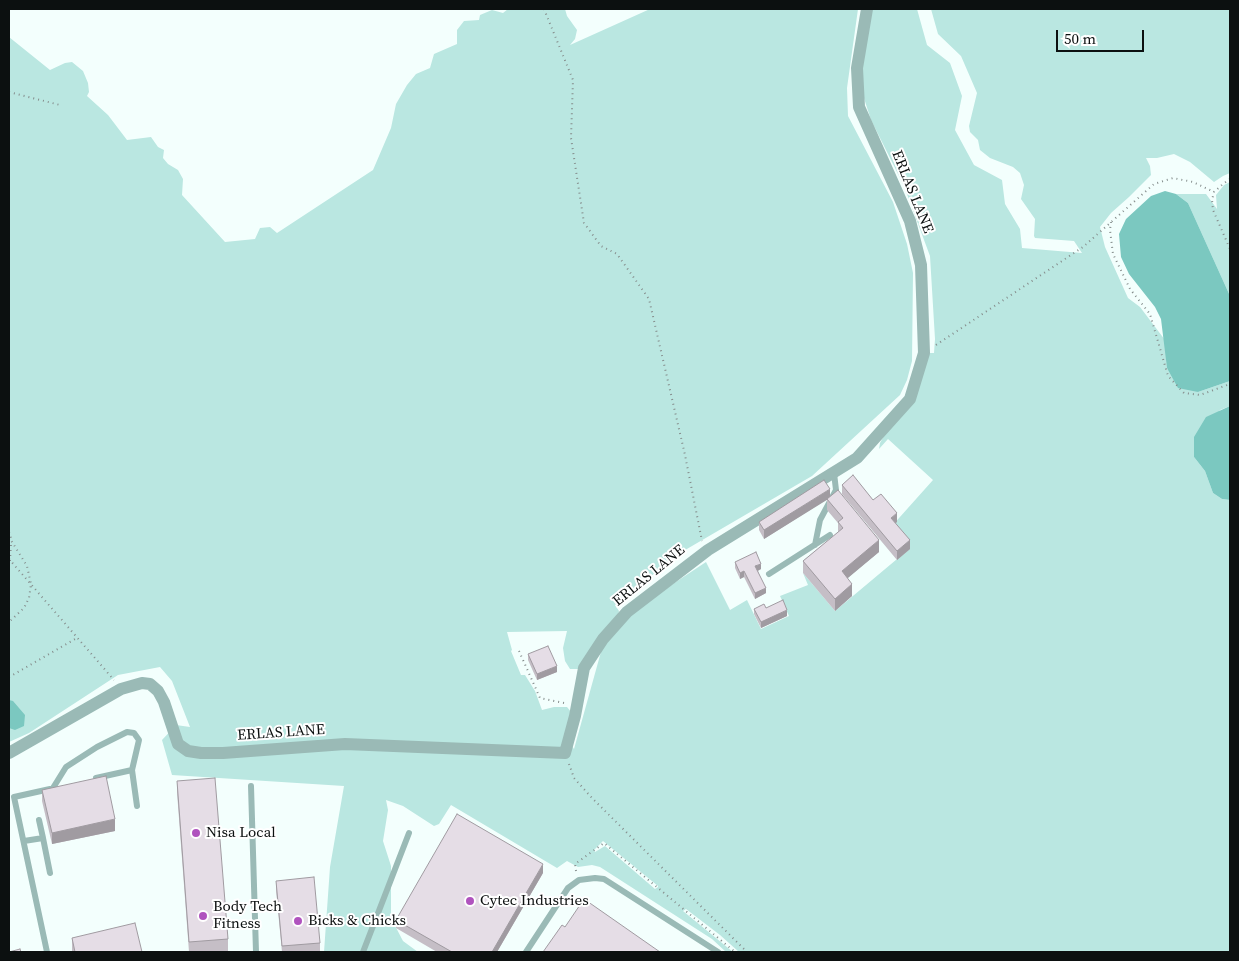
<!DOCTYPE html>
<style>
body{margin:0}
#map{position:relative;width:1239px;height:961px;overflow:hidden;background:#f3fffd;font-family:"Source Serif 4",serif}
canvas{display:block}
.frame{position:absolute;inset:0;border:10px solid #0c1010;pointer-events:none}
.scale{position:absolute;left:1056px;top:30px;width:88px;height:22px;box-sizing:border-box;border:2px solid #0c1010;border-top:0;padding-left:6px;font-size:15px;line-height:18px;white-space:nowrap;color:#0c1010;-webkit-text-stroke:4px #fff;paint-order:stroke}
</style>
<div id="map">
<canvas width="1239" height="961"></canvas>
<div class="frame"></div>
<div class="scale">50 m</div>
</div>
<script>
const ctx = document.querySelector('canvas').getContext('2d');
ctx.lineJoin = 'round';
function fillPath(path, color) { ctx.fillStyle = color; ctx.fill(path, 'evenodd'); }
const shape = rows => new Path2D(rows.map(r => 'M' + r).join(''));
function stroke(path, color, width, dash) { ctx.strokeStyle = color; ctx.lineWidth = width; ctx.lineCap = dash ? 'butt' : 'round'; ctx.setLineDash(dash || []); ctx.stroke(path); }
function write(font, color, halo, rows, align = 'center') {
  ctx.font = font + ' "Source Serif 4",serif'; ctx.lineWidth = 4; ctx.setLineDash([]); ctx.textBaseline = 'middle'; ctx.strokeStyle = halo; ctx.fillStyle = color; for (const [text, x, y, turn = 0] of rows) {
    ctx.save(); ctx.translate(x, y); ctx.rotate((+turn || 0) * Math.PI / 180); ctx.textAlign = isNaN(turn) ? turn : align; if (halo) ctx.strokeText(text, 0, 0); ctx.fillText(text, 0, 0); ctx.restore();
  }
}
fillPath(shape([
 [508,9,565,9,567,16,577,30,575,39,570,45,650,9,858,9,847,88,848,116,893,202,907,244,913,273,912,361,907,380,900,395,812,476,680,553,615,605,619,611,617,619,578,669,570,669,565,661,563,648,567,631,507,632,512,650,511,651,521,675,525,675,535,691,542,710,554,707,567,707,572,713,566,738,574,749,604,641,632,611,706,562,730,610,747,600,761,629,789,616,780,596,808,585,803,573,835,611,909,549,891,527,933,480,888,439,879,449,880,443,930,353,934,353,935,339,930,256,904,186,871,120,862,92,861,63,872,9,917,9,927,45,950,63,962,96,955,130,974,165,1002,180,1005,204,1020,229,1022,248,1082,253,1074,241,1035,238,1034,236,1035,219,1021,199,1024,185,1020,173,1013,167,990,158,980,150,978,140,970,132,969,126,977,93,961,56,938,34,931,9,1230,9,1230,173,1223,176,1214,182,1190,162,1174,154,1157,158,1146,158,1150,166,1151,175,1129,197,1111,213,1100,227,1105,247,1128,298,1140,307,1165,340,1167,368,1198,392,1230,381,1230,406,1220,410,1194,457,1205,471,1213,493,1222,499,1230,500,1230,952,739,952,720,935,686,909,683,911,733,952,726,952,712,939,600,867,592,865,578,867,567,861,557,868,451,805,439,824,434,826,403,806,386,800,388,810,383,841,391,866,391,918,403,941,418,952,324,952,330,867,344,786,172,775,162,740,176,725,190,727,172,681,160,667,118,675,29,733,9,742,9,37,50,70,65,63,72,62,83,71,88,83,89,92,87,96,108,115,127,140,151,137,158,147,164,150,163,158,168,164,178,170,183,179,182,195,225,242,255,239,260,228,270,227,277,233,373,170,391,128,396,104,407,85,416,74,430,68,434,54,457,44,457,30,464,21,479,20,480,15,492,10,503,13],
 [603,841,658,886,658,887,655,889,605,846,595,852,594,850],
 [1230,182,1230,296,1188,203,1176,194,1206,194,1217,209,1216,195,1224,185]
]), '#bae7e1');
fillPath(shape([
 [1165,191,1176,194,1188,203,1230,296,1230,381,1198,392,1178,388,1167,368,1161,319,1155,307,1129,274,1121,257,1119,234,1126,219,1151,196],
 [1230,406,1230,440,1229,445,1230,457,1230,500,1222,499,1213,493,1205,471,1194,457,1194,437,1206,417],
 [9,700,13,701,25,715,24,726,15,730,9,728]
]), '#7bc8c0');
stroke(shape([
 [544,9,573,80,571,138,584,223,601,246,617,254,649,299,685,455,702,541],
 [9,92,60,105],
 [1230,179,1223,184,1214,192,1212,200,1213,210,1230,249],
 [1111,222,1110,230,1113,254,1130,289,1150,314,1168,376,1184,393,1200,395,1230,384],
 [936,345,1083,247,1154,184,1173,178,1193,182,1214,192],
 [9,532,11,538],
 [9,537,27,566,31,584,29,598,24,608,9,622],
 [9,559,114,680],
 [10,561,11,543],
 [519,651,540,698,564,703],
 [9,677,77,638],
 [569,764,574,778,592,798,747,952],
 [576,871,575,864,604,843,735,952]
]), '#858d8c', 2, [1, 4]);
stroke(shape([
 [815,545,820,520,836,490,834,473],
 [769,574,830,535],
 [132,770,137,806],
 [251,786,256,952],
 [53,788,66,767,97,747,127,732,134,733,139,740,132,770,96,778],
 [39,820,43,838],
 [24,841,43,838,50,873],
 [47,952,14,797,50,789],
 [363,952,409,833],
 [526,952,568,888,579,880,595,878,604,879,718,952]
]), '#9abab6', 6);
stroke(shape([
 [9,753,121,689,142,683,150,684,158,691,164,702,178,744,188,751,201,753,223,753,345,744,565,753,575,716,584,668,603,639,627,612,708,550,857,458,910,399,924,353,921,265,910,221,859,107,857,68,867,9]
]), '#9abab6', 12);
fillPath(shape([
 [842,485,897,522,895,523,910,549,897,560,842,494],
 [830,497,879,552,847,578,852,596,835,611,803,573,803,561,838,532,838,523,827,510,827,499,764,539,759,530,759,522],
 [735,562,761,569,758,571,766,593,755,599,744,577,740,579,735,568],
 [766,608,787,616,761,628,754,614,754,609],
 [528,654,557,672,537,680,528,660],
 [177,781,228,939,228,951,213,952,189,952,177,792],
 [42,790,115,831,52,844,42,801],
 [543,873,497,952,437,952,396,928,396,920],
 [276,881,320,943,320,951,282,952,276,890],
 [72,938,142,952,72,952]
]), '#c5bec6');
fillPath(shape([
 [830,489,830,498,764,539,764,530],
 [897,513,897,522,891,527,891,518],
 [879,540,879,552,842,583,842,571],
 [910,540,910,549,897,560,897,551],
 [761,564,761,569,755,572,755,566],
 [744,571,744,577,740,579,740,573],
 [852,584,852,596,835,611,835,599],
 [766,588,766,593,755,599,755,593],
 [787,610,787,616,761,628,761,622],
 [557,666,557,672,537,680,537,674],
 [115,819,115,831,52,844,52,833],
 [543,864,543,873,497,952,492,952]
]), '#a09ba1');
const building = shape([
 [853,475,873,500,881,494,897,513,891,518,910,540,897,551,842,485,853,475],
 [824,480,830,489,764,530,759,522,824,480],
 [838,490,879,540,842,571,852,584,835,599,803,561,843,528,838,522,843,518,827,499,838,490],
 [756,552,761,564,755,566,766,588,755,593,744,571,740,573,735,562,756,552],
 [783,600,787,610,761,622,754,609,764,604,766,608,783,600],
 [548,646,557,666,537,674,528,654,548,646],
 [106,776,115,819,52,833,42,790,106,776],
 [215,778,228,939,189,942,177,781,215,778],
 [457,814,543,864,492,952,452,952,396,920,457,814],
 [314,877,320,943,282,946,276,881,314,877],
 [584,899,660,952,543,952,562,925,565,927,584,899],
 [135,923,142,952,75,952,72,938,135,923],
 [20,949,21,952,9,952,20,949]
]);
fillPath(building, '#e5dde6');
stroke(building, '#a09ba1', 1);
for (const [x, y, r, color] of [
 [196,833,5,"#b053be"],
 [470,901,5,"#b053be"],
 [203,916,5,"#b053be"],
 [298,921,5,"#b053be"]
]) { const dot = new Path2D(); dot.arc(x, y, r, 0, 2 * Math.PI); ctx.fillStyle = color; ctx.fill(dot); stroke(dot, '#fff', 2); }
write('15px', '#0c1010', '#fff', [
 ["ERLAS LANE",912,192,68],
 ["ERLAS LANE",649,576,-39],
 ["ERLAS LANE",281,733,-4]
]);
write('15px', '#0c1010', '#fff', [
 ["Nisa Local",206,833],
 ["Cytec Industries",480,901],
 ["Body Tech",213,907],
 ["Fitness",213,924],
 ["Bicks & Chicks",308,921]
], 'left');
</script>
